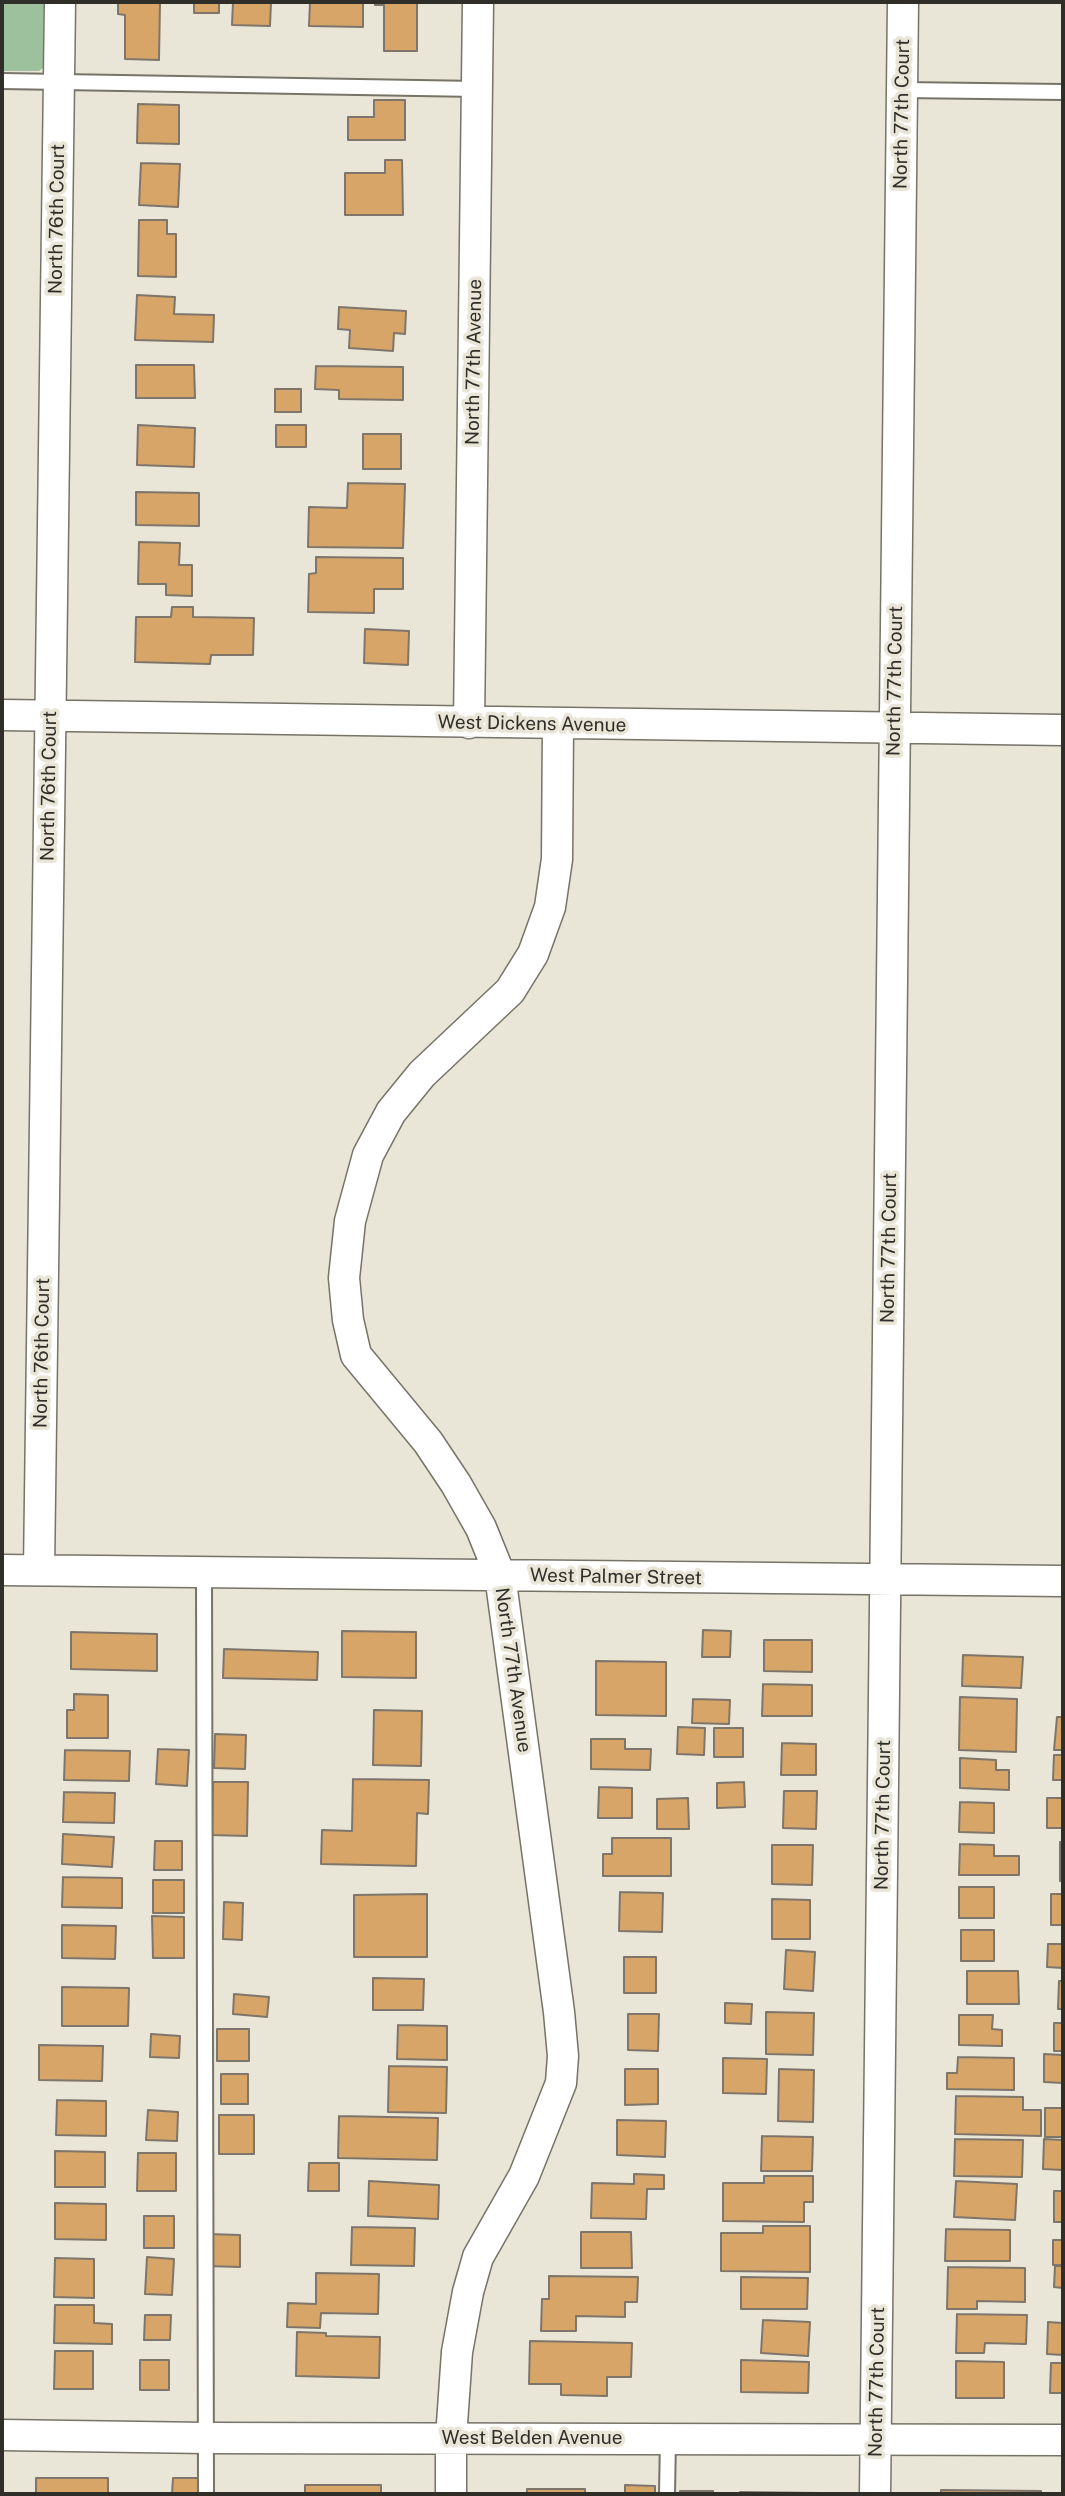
<!DOCTYPE html>
<style>
body{margin:0}
#map{position:relative;width:1065px;height:2496px;overflow:hidden;background:#e9e6d8;font-family:"Public Sans",sans-serif}
canvas{display:block}
.frame{position:absolute;inset:0;border:4px solid #2f2e28;pointer-events:none}
</style>
<div id="map">
<canvas width="1065" height="2496"></canvas>
<div class="frame"></div>
</div>
<script>
const ctx = document.querySelector('canvas').getContext('2d');
ctx.lineJoin = 'round';
function fillPath(path, color) { ctx.fillStyle = color; ctx.fill(path, 'evenodd'); }
const shape = rows => new Path2D(rows.map(r => 'M' + r).join(''));
function stroke(path, color, width, dash) { ctx.strokeStyle = color; ctx.lineWidth = width; ctx.lineCap = dash ? 'butt' : 'round'; ctx.setLineDash(dash || []); ctx.stroke(path); }
function write(font, color, halo, rows, align = 'center') {
  ctx.font = font + ' "Public Sans",sans-serif'; ctx.lineWidth = 7; ctx.setLineDash([]); ctx.textBaseline = 'middle'; ctx.strokeStyle = halo; ctx.fillStyle = color; for (const [text, x, y, turn = 0] of rows) {
    ctx.save(); ctx.translate(x, y); ctx.rotate((+turn || 0) * Math.PI / 180); ctx.textAlign = isNaN(turn) ? turn : align; if (halo) ctx.strokeText(text, 0, 0); ctx.fillText(text, 0, 0); ctx.restore();
  }
}
fillPath(shape([
 [2,2,44,2,43,68,39,71,2,71]
]), '#9cc19c');
const building = shape([
 [118,2,160,2,159,60,125,59,125,15,118,14,118,2],
 [194,2,219,2,219,13,194,13,194,2],
 [233,2,271,2,270,26,232,25,233,2],
 [310,2,363,2,363,27,309,26,310,2],
 [375,2,417,2,417,51,384,51,384,5,375,5,375,2],
 [374,100,405,100,405,140,348,140,348,117,374,117,374,100],
 [138,104,179,105,179,144,137,143,138,104],
 [385,160,402,160,403,215,345,215,345,173,385,173,385,160],
 [141,163,180,164,178,207,139,205,141,163],
 [139,220,167,220,167,234,176,234,176,277,138,276,139,220],
 [137,295,175,297,174,314,214,315,213,342,135,340,137,295],
 [339,307,406,311,405,334,394,333,393,351,349,348,350,330,338,329,339,307],
 [136,365,194,365,195,398,136,398,136,365],
 [316,366,403,367,403,400,339,399,339,390,315,389,316,366],
 [275,389,301,389,301,412,275,412,275,389],
 [138,425,195,428,194,467,137,465,138,425],
 [276,425,306,425,306,447,276,447,276,425],
 [363,434,401,434,401,469,363,469,363,434],
 [348,483,405,484,403,548,308,547,309,507,347,508,348,483],
 [136,492,199,493,199,526,136,525,136,492],
 [139,542,180,543,179,565,192,565,192,596,166,595,166,584,138,584,139,542],
 [316,557,403,558,403,589,374,589,374,613,308,612,309,574,316,573,316,557],
 [172,607,193,607,193,617,254,618,253,655,211,655,210,664,135,662,136,617,171,617,172,607],
 [365,629,409,631,408,665,364,663,365,629],
 [703,1630,731,1631,730,1657,702,1657,703,1630],
 [342,1631,416,1632,416,1678,342,1677,342,1631],
 [71,1632,157,1634,157,1671,71,1669,71,1632],
 [764,1640,812,1640,812,1672,764,1671,764,1640],
 [224,1649,318,1652,317,1680,223,1678,224,1649],
 [963,1655,1023,1657,1021,1688,962,1686,963,1655],
 [596,1661,666,1662,666,1716,596,1715,596,1661],
 [763,1684,812,1685,812,1716,762,1716,763,1684],
 [74,1694,108,1695,108,1738,67,1738,67,1710,74,1710,74,1694],
 [960,1697,1017,1699,1016,1752,959,1750,960,1697],
 [693,1699,730,1700,729,1724,692,1723,693,1699],
 [374,1710,422,1711,421,1766,373,1765,374,1710],
 [1057,1717,1063,1717,1063,1750,1054,1750,1057,1717],
 [678,1727,705,1728,704,1755,677,1754,678,1727],
 [714,1728,743,1728,743,1757,714,1757,714,1728],
 [215,1734,246,1735,245,1769,214,1768,215,1734],
 [591,1739,625,1739,625,1749,651,1749,650,1770,591,1769,591,1739],
 [782,1743,816,1744,816,1775,781,1775,782,1743],
 [158,1749,189,1750,187,1786,156,1784,158,1749],
 [65,1750,130,1751,129,1781,64,1780,65,1750],
 [1054,1755,1063,1755,1063,1780,1053,1780,1054,1755],
 [960,1758,996,1760,996,1770,1009,1770,1009,1790,960,1788,960,1758],
 [353,1779,429,1780,428,1814,417,1813,416,1866,321,1864,322,1830,352,1831,353,1779],
 [213,1782,248,1782,247,1836,212,1835,213,1782],
 [744,1782,745,1807,717,1808,717,1783,744,1782],
 [599,1787,632,1788,632,1818,598,1818,599,1787],
 [784,1791,817,1791,816,1829,783,1828,784,1791],
 [64,1792,115,1793,114,1823,63,1822,64,1792],
 [688,1798,689,1829,657,1829,657,1799,688,1798],
 [1047,1798,1063,1798,1063,1828,1047,1828,1047,1798],
 [960,1802,994,1803,994,1833,959,1832,960,1802],
 [63,1834,114,1837,112,1867,62,1864,63,1834],
 [612,1838,671,1838,671,1876,603,1876,603,1854,612,1854,612,1838],
 [155,1841,182,1841,182,1870,154,1870,155,1841],
 [1060,1842,1063,1842,1063,1881,1060,1881,1060,1842],
 [960,1844,994,1845,994,1856,1019,1856,1019,1875,959,1875,960,1844],
 [772,1845,813,1845,812,1885,772,1884,772,1845],
 [63,1877,122,1878,122,1908,62,1907,63,1877],
 [153,1880,184,1880,184,1913,153,1913,153,1880],
 [959,1887,994,1887,994,1918,959,1918,959,1887],
 [620,1892,663,1893,662,1932,619,1931,620,1892],
 [427,1894,427,1957,354,1957,354,1895,427,1894],
 [1051,1894,1063,1894,1063,1925,1051,1925,1051,1894],
 [772,1899,810,1900,810,1939,772,1939,772,1899],
 [224,1902,243,1903,242,1940,223,1939,224,1902],
 [152,1916,184,1917,184,1958,153,1958,152,1916],
 [62,1925,116,1926,115,1959,62,1958,62,1925],
 [961,1930,994,1930,994,1961,961,1961,961,1930],
 [1048,1944,1063,1944,1063,1968,1047,1967,1048,1944],
 [786,1950,815,1952,813,1991,784,1989,786,1950],
 [624,1957,656,1957,656,1993,624,1993,624,1957],
 [967,1971,1018,1971,1019,2004,967,2004,967,1971],
 [373,1978,424,1979,423,2010,373,2010,373,1978],
 [1059,1981,1063,1981,1063,2009,1058,2009,1059,1981],
 [62,1987,129,1988,128,2026,62,2026,62,1987],
 [234,1994,269,1997,267,2017,233,2014,234,1994],
 [725,2003,752,2004,751,2024,725,2023,725,2003],
 [766,2012,814,2013,813,2055,766,2054,766,2012],
 [628,2014,659,2014,658,2051,628,2050,628,2014],
 [959,2015,993,2015,992,2029,1002,2030,1002,2046,959,2045,959,2015],
 [1054,2023,1063,2023,1063,2051,1054,2051,1054,2023],
 [398,2025,447,2026,447,2060,397,2059,398,2025],
 [217,2029,249,2029,249,2061,217,2061,217,2029],
 [151,2034,180,2036,179,2058,150,2057,151,2034],
 [39,2045,103,2046,102,2081,39,2080,39,2045],
 [1044,2054,1063,2055,1063,2083,1044,2082,1044,2054],
 [958,2057,1014,2058,1014,2090,947,2089,947,2073,957,2073,958,2057],
 [723,2058,767,2059,766,2094,723,2093,723,2058],
 [389,2066,447,2067,446,2113,388,2112,389,2066],
 [625,2069,658,2069,658,2104,625,2105,625,2069],
 [779,2069,814,2070,813,2122,778,2121,779,2069],
 [221,2074,248,2074,248,2104,221,2104,221,2074],
 [956,2096,1023,2097,1023,2110,1041,2110,1041,2136,955,2134,956,2096],
 [57,2100,106,2101,106,2136,56,2135,57,2100],
 [1045,2108,1063,2108,1063,2137,1045,2137,1045,2108],
 [148,2110,178,2112,177,2141,146,2140,148,2110],
 [219,2115,254,2115,254,2154,219,2154,219,2115],
 [339,2116,438,2118,437,2160,338,2158,339,2116],
 [617,2120,666,2121,665,2157,617,2155,617,2120],
 [762,2136,813,2137,812,2171,761,2171,762,2136],
 [955,2139,1023,2140,1022,2177,954,2176,955,2139],
 [1044,2139,1063,2140,1063,2170,1043,2169,1044,2139],
 [55,2151,105,2152,105,2187,55,2187,55,2151],
 [138,2153,176,2153,176,2191,137,2191,138,2153],
 [309,2163,339,2163,339,2191,308,2191,309,2163],
 [634,2174,664,2175,664,2189,647,2189,646,2219,591,2218,592,2183,634,2184,634,2174],
 [764,2176,813,2176,813,2202,804,2202,804,2222,723,2221,723,2183,764,2183,764,2176],
 [369,2181,439,2185,438,2219,368,2216,369,2181],
 [956,2181,1017,2184,1015,2220,954,2217,956,2181],
 [1054,2191,1063,2191,1063,2222,1054,2222,1054,2191],
 [55,2203,106,2204,106,2240,55,2239,55,2203],
 [144,2216,174,2216,174,2248,144,2248,144,2216],
 [763,2226,810,2226,810,2272,721,2271,721,2233,763,2233,763,2226],
 [352,2227,415,2228,414,2266,351,2265,352,2227],
 [946,2229,1010,2230,1010,2261,945,2261,946,2229],
 [581,2232,631,2232,632,2268,581,2268,581,2232],
 [207,2234,240,2235,240,2267,206,2266,207,2234],
 [1053,2240,1063,2240,1063,2265,1053,2265,1053,2240],
 [147,2257,174,2259,172,2295,145,2294,147,2257],
 [55,2258,94,2259,94,2298,54,2297,55,2258],
 [1055,2266,1063,2266,1063,2288,1054,2287,1055,2266],
 [948,2267,1025,2268,1025,2302,977,2301,977,2309,947,2309,948,2267],
 [316,2273,379,2274,378,2314,321,2313,320,2328,287,2327,288,2303,316,2304,316,2273],
 [549,2276,638,2277,637,2302,625,2302,625,2317,576,2316,576,2331,541,2331,542,2299,549,2299,549,2276],
 [741,2277,808,2278,807,2309,741,2309,741,2277],
 [55,2305,94,2305,94,2323,112,2324,112,2344,54,2343,55,2305],
 [957,2314,1027,2315,1026,2344,985,2343,984,2353,956,2353,957,2314],
 [145,2315,171,2315,170,2340,144,2340,145,2315],
 [763,2320,810,2322,808,2356,761,2353,763,2320],
 [1048,2322,1063,2323,1063,2355,1047,2354,1048,2322],
 [297,2332,326,2333,326,2336,380,2337,379,2378,296,2376,297,2332],
 [530,2341,632,2343,631,2377,607,2377,607,2396,561,2395,561,2384,529,2384,530,2341],
 [55,2351,93,2351,93,2389,54,2389,55,2351],
 [140,2360,169,2360,169,2390,140,2390,140,2360],
 [741,2360,809,2362,808,2393,741,2392,741,2360],
 [956,2361,1004,2362,1004,2398,956,2398,956,2361],
 [1051,2363,1063,2363,1063,2393,1050,2393,1051,2363],
 [36,2478,108,2478,108,2494,36,2494,36,2478],
 [173,2478,204,2478,204,2494,172,2494,173,2478],
 [305,2485,381,2485,381,2494,305,2494,305,2485],
 [625,2485,655,2486,655,2494,625,2494,625,2485],
 [527,2489,585,2489,585,2494,527,2494,527,2489],
 [941,2490,1041,2491,1041,2494,941,2494,941,2490],
 [680,2491,713,2491,713,2494,680,2494,680,2491],
 [740,2492,821,2493,821,2494,740,2494,740,2492]
]);
fillPath(building, '#d8a569');
stroke(building, '#7e756b', 2);
const lane = shape([
 [2,81,477,89],
 [902,90,1063,92],
 [204,1572,206,2494],
 [667,2494,668,2438]
]);
const street = shape([
 [2,715,1063,730],
 [469,723,478,2],
 [2,1570,1063,1581],
 [39,1570,60,2],
 [2,2435,206,2438,1063,2440],
 [451,2494,451,2438,457,2352,468,2292,478,2257,524,2176,561,2083,563,2056,559,2012,500,1575,481,1528,456,1484,428,1442,356,1355,348,1320,344,1278,350,1221,368,1155,391,1112,422,1074,510,991,533,954,550,907,557,859,558,724],
 [875,2494,903,2]
]);
stroke(lane, '#767367', 18);
stroke(street, '#767367', 33);
stroke(lane, '#fff', 14);
stroke(street, '#fff', 30);
write('19px', '#2f2e28', '#e9e6d8', [
 ["North 77th Court",902,114,-89],
 ["North 76th Court",57,219,-89],
 ["North 77th Avenue",474,362,-89],
 ["North 77th Court",895,681,-89],
 ["West Dickens Avenue",532,724,1],
 ["North 76th Court",49,786,-89],
 ["North 77th Court",889,1248,-89],
 ["North 76th Court",42,1353,-89],
 ["West Palmer Street",616,1577,1],
 ["North 77th Avenue",513,1670,82],
 ["North 77th Court",883,1815,-89],
 ["North 77th Court",877,2382,-89],
 ["West Belden Avenue",532,2438]
]);
</script>
